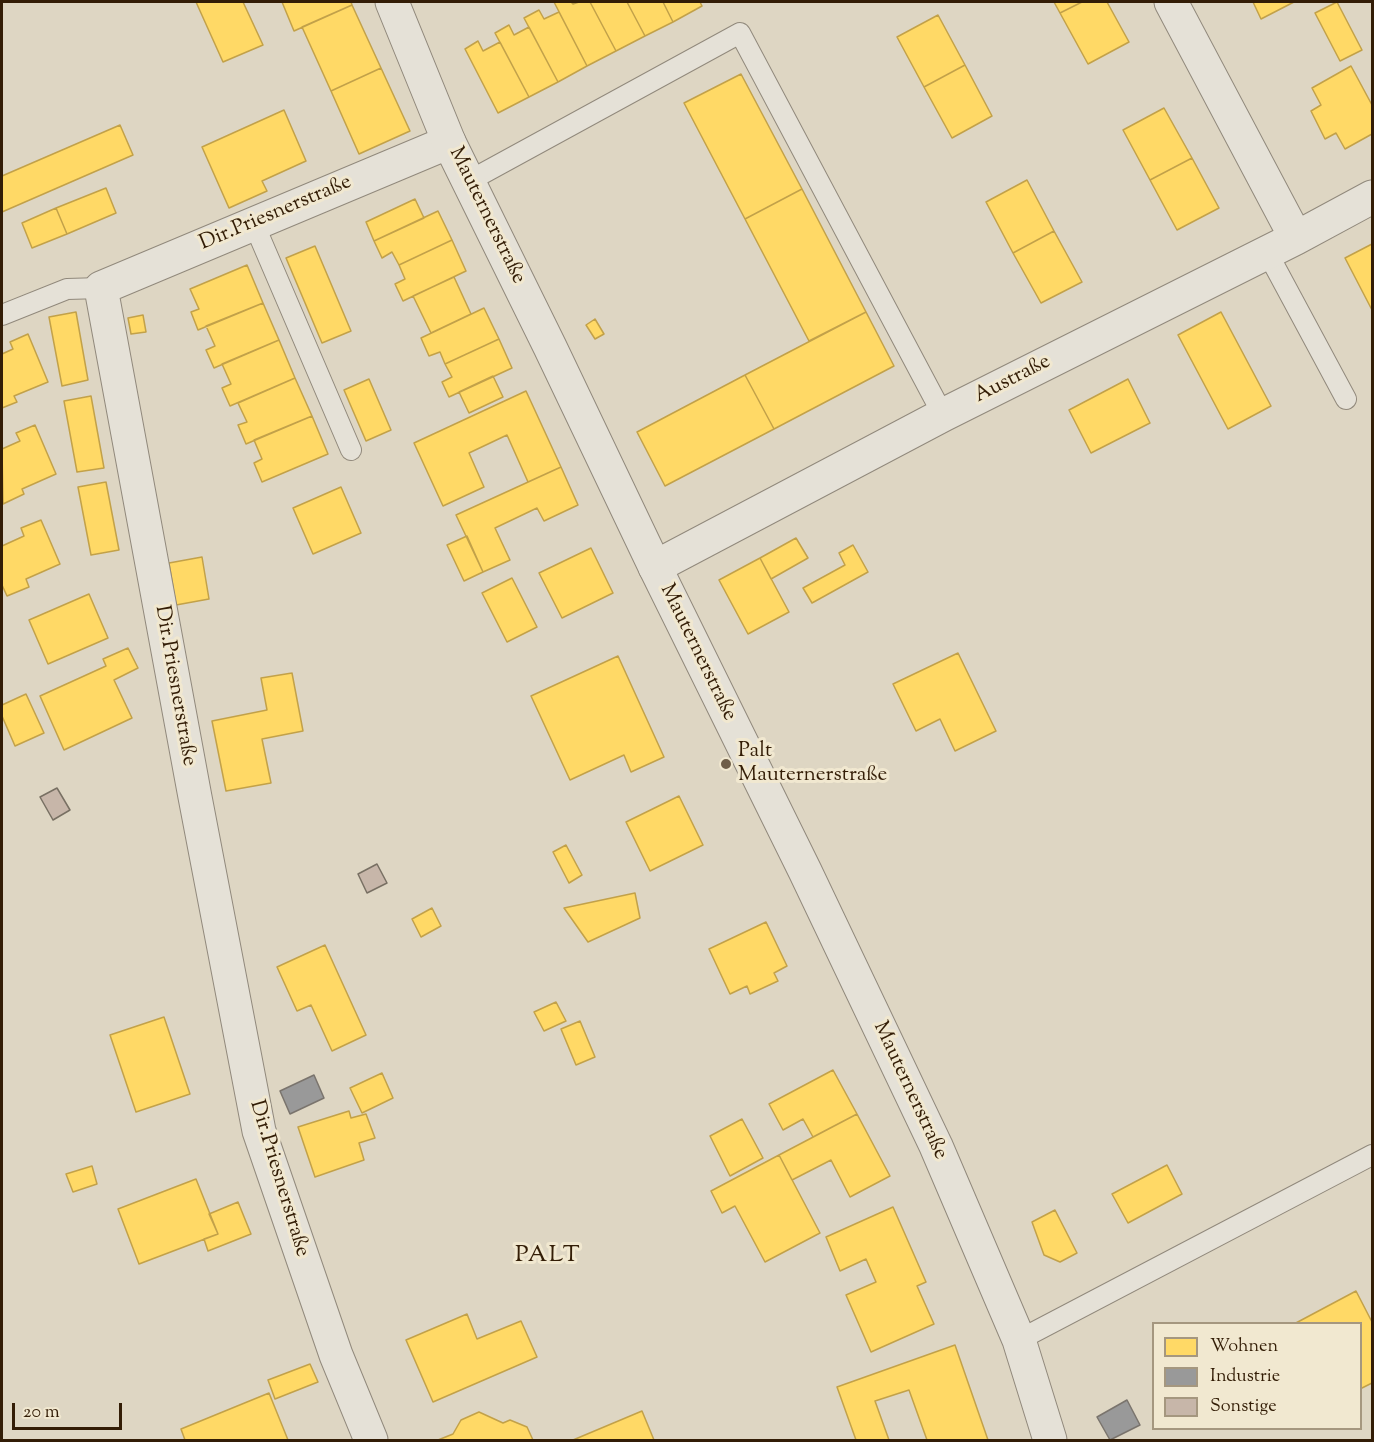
<!DOCTYPE html>
<meta charset="utf-8">
<style>
body{margin:0}
#map{position:relative;width:1374px;height:1442px;overflow:hidden;background:#ded6c3;font-family:"Sorts Mill Goudy",serif}
canvas{display:block}
.frame{position:absolute;inset:0;border:3px solid #331d06;pointer-events:none}
.legend{position:absolute;left:1152px;top:1322px;width:210px;height:108px;box-sizing:border-box;background:#f1e8d0;border:2px solid #a5977f;margin:0;padding:8px 10px;list-style:none;font-size:18px;color:#331d06}
.legend li{display:flex;align-items:center;gap:12px;height:30px}
.legend b{width:30px;border:2px solid #a5977f}
.scale{position:absolute;left:12px;top:1403px;width:110px;height:27px;box-sizing:border-box;border:3px solid #331d06;border-top:0;padding-left:8px;font-size:18px;line-height:21px;white-space:nowrap;color:#331d06;-webkit-text-stroke:4px #f1e8d0;paint-order:stroke}
</style>
<div id="map">
<canvas width="1374" height="1442"></canvas>
<div class="frame"></div>
<ul class="legend">
<li><b style="height:16px;background:#ffd966"></b>Wohnen</li>
<li><b style="height:16px;background:#999"></b>Industrie</li>
<li><b style="height:16px;background:#c7b6a9"></b>Sonstige</li>
</ul>
<div class="scale">20 m</div>
</div>
<script>
const ctx = document.querySelector('canvas').getContext('2d');
ctx.lineJoin = 'round';
function fillPath(path, color) { ctx.fillStyle = color; ctx.fill(path, 'evenodd'); }
const shape = rows => new Path2D(rows.map(r => 'M' + r).join(''));
function stroke(path, color, width, dash) { ctx.strokeStyle = color; ctx.lineWidth = width; ctx.lineCap = dash ? 'butt' : 'round'; ctx.setLineDash(dash || []); ctx.stroke(path); }
function write(font, color, halo, rows, align = 'center') {
  ctx.font = font + ' "Sorts Mill Goudy",serif'; ctx.lineWidth = 6; ctx.setLineDash([]); ctx.textBaseline = 'middle'; ctx.strokeStyle = halo; ctx.fillStyle = color; for (const [text, x, y, turn = 0] of rows) {
    ctx.save(); ctx.translate(x, y); ctx.rotate((+turn || 0) * Math.PI / 180); ctx.textAlign = isNaN(turn) ? turn : align; if (halo) ctx.strokeText(text, 0, 0); ctx.fillText(text, 0, 0); ctx.restore();
  }
}
const homes = shape([
 [196,2,243,2,263,45,223,62,196,2],
 [282,2,351,2,352,5,294,31,282,2],
 [554,2,571,2,573,4,579,2,590,2,616,51,587,66,554,2],
 [590,2,627,2,645,36,616,51,590,2],
 [627,2,663,2,673,22,645,36,627,2],
 [663,2,700,2,702,6,673,22,663,2],
 [1054,2,1082,2,1060,13,1054,2],
 [1082,2,1107,2,1129,42,1088,64,1060,13,1082,2],
 [1253,2,1294,2,1261,19,1253,2],
 [1337,2,1362,50,1340,61,1315,13,1337,2],
 [352,5,381,68,331,91,302,27,352,5],
 [539,10,544,19,559,12,587,66,558,82,524,18,539,10],
 [938,15,965,65,924,87,897,37,938,15],
 [509,25,514,35,529,27,558,82,529,97,495,33,509,25],
 [478,41,483,51,500,42,529,97,498,113,465,49,478,41],
 [965,65,992,116,952,138,924,87,965,65],
 [1351,66,1372,105,1372,134,1345,149,1336,133,1325,139,1311,111,1321,105,1312,88,1351,66],
 [381,68,410,131,359,154,331,91,381,68],
 [741,74,802,189,745,219,684,103,741,74],
 [1164,108,1192,158,1150,180,1123,130,1164,108],
 [284,110,306,161,262,181,267,191,229,208,202,147,284,110],
 [120,125,133,155,2,212,2,176,120,125],
 [1192,158,1219,208,1177,230,1150,180,1192,158],
 [1027,180,1054,231,1013,253,986,202,1027,180],
 [106,188,116,213,67,234,56,208,106,188],
 [802,189,866,312,809,341,745,219,802,189],
 [415,199,424,218,374,241,366,222,415,199],
 [56,208,67,234,32,248,22,223,56,208],
 [438,211,452,240,399,265,392,252,382,258,374,241,438,211],
 [1054,231,1082,282,1041,303,1013,253,1054,231],
 [452,240,466,271,403,301,395,284,405,279,399,265,452,240],
 [1372,244,1372,310,1345,258,1372,244],
 [315,246,351,331,322,343,286,258,315,246],
 [247,265,263,303,198,330,191,312,199,309,190,289,247,265],
 [454,277,471,314,431,333,413,296,454,277],
 [263,303,279,340,214,368,206,350,215,346,206,326,263,303],
 [484,308,499,339,445,364,440,352,429,356,421,338,484,308],
 [76,312,88,380,62,386,49,317,76,312],
 [866,312,894,366,774,429,745,375,866,312],
 [1221,312,1271,406,1228,429,1178,335,1221,312],
 [143,315,146,332,131,334,128,318,143,315],
 [595,319,604,334,595,339,586,325,595,319],
 [28,334,48,382,14,396,17,402,2,408,2,354,13,349,10,342,28,334],
 [499,339,512,368,449,397,442,382,452,377,445,364,499,339],
 [279,340,295,378,230,406,222,388,231,384,222,364,279,340],
 [745,375,774,429,665,486,637,432,745,375],
 [493,376,503,397,469,413,459,392,493,376],
 [295,378,312,416,246,444,238,425,247,422,238,403,295,378],
 [369,379,391,430,366,441,344,390,369,379],
 [1128,379,1150,423,1091,453,1069,410,1128,379],
 [526,391,561,467,528,482,507,435,469,453,484,487,443,506,414,443,526,391],
 [91,396,104,468,77,472,64,401,91,396],
 [312,416,328,454,262,482,254,463,262,459,254,440,312,416],
 [35,425,56,474,22,489,24,494,3,504,2,449,20,441,16,433,35,425],
 [561,467,578,505,544,521,537,508,495,528,510,560,483,572,456,515,561,467],
 [106,482,119,550,91,555,78,487,106,482],
 [341,487,361,533,313,554,293,508,341,487],
 [41,520,60,564,26,579,29,587,7,596,2,585,2,546,24,536,21,528,41,520],
 [467,536,483,572,464,581,447,545,467,536],
 [796,538,808,558,771,579,760,558,796,538],
 [853,545,868,572,812,603,803,588,845,565,839,553,853,545],
 [591,548,613,593,562,618,539,573,591,548],
 [202,557,209,599,176,605,169,563,202,557],
 [760,558,789,612,748,634,719,580,760,558],
 [512,578,537,627,507,642,482,593,512,578],
 [89,594,108,638,48,664,29,620,89,594],
 [128,648,138,668,114,680,132,718,64,750,40,696,106,666,103,659,128,648],
 [958,653,996,731,955,751,940,719,916,731,893,684,958,653],
 [618,656,664,757,631,772,624,755,570,780,531,696,618,656],
 [292,673,303,731,262,739,271,783,226,791,212,721,267,710,261,678,292,673],
 [26,694,44,733,15,746,2,716,2,705,26,694],
 [679,796,703,845,650,871,626,822,679,796],
 [566,845,582,875,569,883,553,852,566,845],
 [635,893,640,918,588,942,564,908,635,893],
 [432,908,441,926,421,937,412,919,432,908],
 [766,922,787,966,774,973,778,981,750,994,747,986,730,994,709,949,766,922],
 [325,945,366,1035,332,1051,311,1005,297,1011,277,967,325,945],
 [556,1002,566,1021,544,1031,534,1012,556,1002],
 [164,1017,190,1094,136,1112,110,1035,164,1017],
 [580,1021,595,1057,576,1065,561,1029,580,1021],
 [833,1070,857,1114,813,1137,803,1119,783,1130,769,1104,833,1070],
 [382,1073,393,1098,362,1113,350,1088,382,1073],
 [349,1111,351,1118,366,1114,375,1138,359,1143,364,1160,315,1177,298,1127,349,1111],
 [857,1114,890,1176,850,1197,831,1160,792,1180,779,1155,857,1114],
 [742,1119,763,1158,730,1176,710,1136,742,1119],
 [779,1155,820,1233,765,1262,735,1206,722,1213,711,1191,779,1155],
 [1167,1165,1182,1194,1128,1223,1112,1194,1167,1165],
 [92,1166,97,1184,73,1192,66,1174,92,1166],
 [196,1179,218,1234,139,1264,118,1209,196,1179],
 [238,1202,251,1234,208,1251,204,1239,218,1234,209,1214,238,1202],
 [893,1207,926,1282,917,1286,934,1324,871,1352,846,1295,876,1282,866,1259,840,1271,826,1237,893,1207],
 [1055,1210,1077,1253,1060,1262,1044,1255,1032,1222,1055,1210],
 [1356,1291,1372,1322,1372,1383,1360,1389,1360,1324,1294,1324,1356,1291],
 [467,1314,477,1339,521,1321,537,1357,433,1402,406,1340,467,1314],
 [955,1345,988,1440,927,1440,909,1390,875,1401,889,1440,856,1440,837,1387,955,1345],
 [310,1364,318,1382,275,1399,268,1380,310,1364],
 [269,1393,288,1440,185,1440,181,1429,269,1393],
 [642,1411,654,1440,573,1440,642,1411],
 [479,1412,503,1423,510,1420,527,1427,533,1440,438,1440,453,1434,461,1420,479,1412]
]);
fillPath(homes, '#ffd966');
stroke(homes, '#c2a149', 1.5);
const industry = shape([
 [314,1075,324,1098,290,1114,280,1091,314,1075],
 [1127,1400,1140,1425,1110,1440,1097,1417,1127,1400]
]);
fillPath(industry, '#999');
stroke(industry, '#7a746d', 1.5);
const building = shape([
 [57,788,70,810,53,820,40,797,57,788],
 [377,864,387,883,367,893,358,874,377,864]
]);
fillPath(building, '#c7b6a9');
stroke(building, '#787063', 1.5);
const service = shape([
 [469,181,740,33,943,415],
 [254,224,351,450],
 [1267,252,1346,399],
 [2,315,67,289,101,288],
 [1019,1340,1372,1155]
]);
const minor = shape([
 [1171,2,1296,238],
 [655,567,943,415,1296,238,1372,197],
 [371,1440,336,1355,259,1131,195,797,101,288,449,142]
]);
const tertiary = shape([
 [392,2,449,142,550,347,655,567,805,871,936,1146,1019,1340,1050,1440]
]);
stroke(service, '#91897c', 22);
stroke(minor, '#91897c', 35);
stroke(tertiary, '#91897c', 35);
stroke(service, '#e5e1d7', 20);
stroke(minor, '#e5e1d7', 33);
stroke(tertiary, '#e5e1d7', 33);
for (const [x, y, r, color] of [
 [726,764,6,"#6f5e48"]
]) { const dot = new Path2D(); dot.arc(x, y, r, 0, 2 * Math.PI); ctx.fillStyle = color; ctx.fill(dot); stroke(dot, '#f1e8d0', 2); }
write('21px', '#331d06', '#f1e8d0', [
 ["Dir.Priesnerstraße",276,214,-23],
 ["Mauternerstraße",486,216,64],
 ["Austraße",1013,380,-27],
 ["Mauternerstraße",697,653,64],
 ["Dir.Priesnerstraße",174,686,80],
 ["Mauternerstraße",909,1091,65],
 ["Dir.Priesnerstraße",278,1179,73]
]);
write('21px', '#331d06', '#f1e8d0', [
 ["Palt",738,752],
 ["Mauternerstraße",738,776]
], 'left');
ctx.letterSpacing = '1.5px';
write('24px', '#331d06', '#f1e8d0', [
 ["PALT",548,1257]
]);
ctx.letterSpacing = '0px';
</script>
